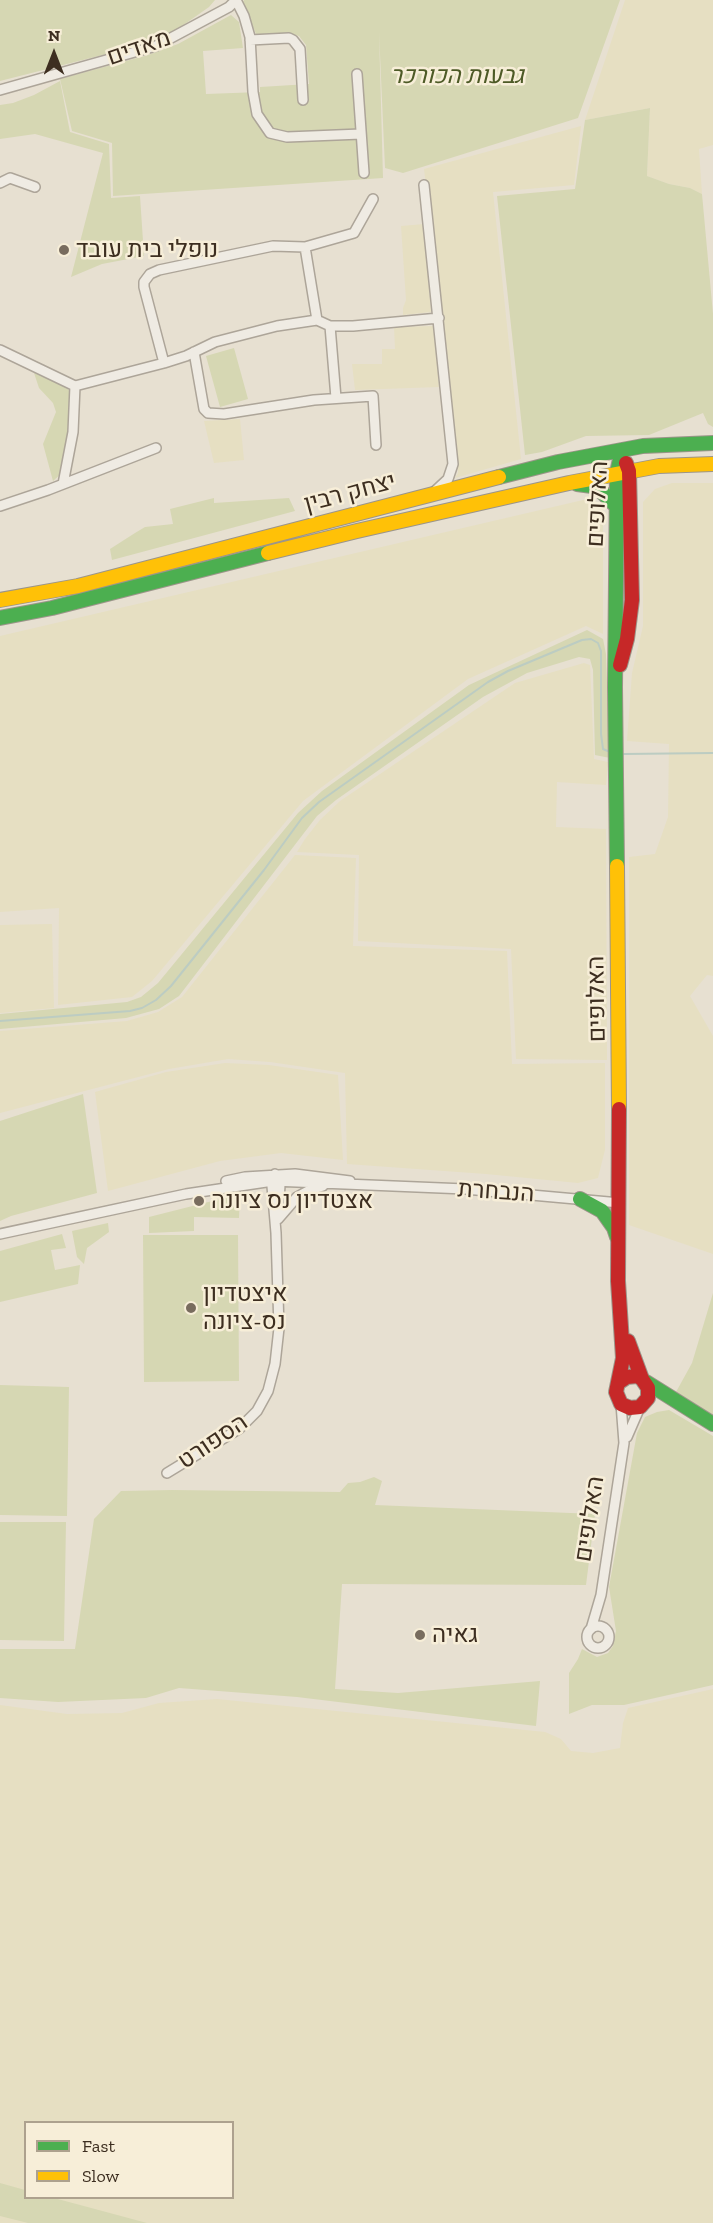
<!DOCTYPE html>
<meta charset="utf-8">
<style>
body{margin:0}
#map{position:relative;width:713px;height:2223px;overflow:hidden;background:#e7e0d1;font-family:"Zilla Slab",serif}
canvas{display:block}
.legend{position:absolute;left:24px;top:2121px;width:210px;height:78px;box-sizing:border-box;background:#f7eed8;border:2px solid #ada18e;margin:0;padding:8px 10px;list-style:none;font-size:18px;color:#3d2e20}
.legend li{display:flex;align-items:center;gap:12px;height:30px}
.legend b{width:30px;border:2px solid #ada18e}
.north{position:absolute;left:24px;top:24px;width:60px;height:60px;-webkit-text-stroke:4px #f7eed8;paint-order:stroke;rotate:0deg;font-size:16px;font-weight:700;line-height:24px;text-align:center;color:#3d2e20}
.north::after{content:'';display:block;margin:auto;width:21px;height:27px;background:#3d2e20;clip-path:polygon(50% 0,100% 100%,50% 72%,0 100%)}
</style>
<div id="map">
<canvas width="713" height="2223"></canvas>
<ul class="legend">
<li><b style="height:8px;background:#4caf50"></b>Fast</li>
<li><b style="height:8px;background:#ffc107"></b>Slow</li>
</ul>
<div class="north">N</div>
</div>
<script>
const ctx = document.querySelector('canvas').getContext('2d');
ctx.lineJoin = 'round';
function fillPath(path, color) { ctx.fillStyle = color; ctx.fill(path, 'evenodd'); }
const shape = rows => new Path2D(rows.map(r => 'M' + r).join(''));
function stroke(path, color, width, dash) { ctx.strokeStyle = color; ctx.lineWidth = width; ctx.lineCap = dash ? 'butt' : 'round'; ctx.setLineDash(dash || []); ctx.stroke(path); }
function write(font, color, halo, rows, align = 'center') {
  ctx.font = font + ' "Zilla Slab",Heebo,serif'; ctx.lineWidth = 5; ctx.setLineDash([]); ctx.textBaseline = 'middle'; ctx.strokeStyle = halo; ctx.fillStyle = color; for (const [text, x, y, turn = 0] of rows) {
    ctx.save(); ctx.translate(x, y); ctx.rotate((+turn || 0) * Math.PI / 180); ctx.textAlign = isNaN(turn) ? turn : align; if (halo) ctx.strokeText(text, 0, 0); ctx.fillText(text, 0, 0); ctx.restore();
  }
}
fillPath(shape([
 [625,0,713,0,713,145,699,149,702,194,690,188,669,184,647,176,650,108,585,120],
 [581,126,574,185,493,192,521,459,455,478,458,473,458,463,424,169],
 [424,224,431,312,403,315,403,308,406,300,401,226],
 [434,326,439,387,355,390,352,364,382,364,382,349,395,349,394,327],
 [240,419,244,460,214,463,204,421],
 [672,483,713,483,713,976,707,975,690,996,713,1036,713,1254,629,1225,629,857,655,854,668,817,669,744,627,741,632,673,643,626,643,502,655,489],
 [583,500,595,501,603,511,603,634,586,626,468,679,303,801,152,981,132,997,58,1005,59,908,0,912,0,636],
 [584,663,590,665,594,759,608,762,606,785,557,782,556,827,606,829,607,1060,516,1059,511,949,358,941,359,855,297,852,305,839,320,820,340,801,515,683],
 [295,855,356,858,353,946,507,951,512,1064,605,1063,605,1150,598,1178,578,1183,486,1174,347,1164,345,1073,270,1062,228,1059,169,1069,0,1113,0,1031,127,1021,158,1012,182,997],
 [52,924,54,1008,0,1013,0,925],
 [225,1063,269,1065,338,1075,343,1160,281,1153,220,1161,108,1191,95,1092,166,1072],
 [713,1689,713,2223,0,2223,0,1705,67,1714,122,1713,159,1703,217,1699,545,1732,561,1739,571,1751,593,1753,620,1748,623,1723,628,1708],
 [26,2122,232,2122,232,2198,26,2198]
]), '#e6dfc2');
fillPath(shape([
 [0,0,215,0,209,7,172,33,126,49,0,81],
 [244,0,620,0,578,118,403,173,385,168,379,32,383,178,113,196,112,143,72,131,60,79,148,55,178,44,231,15,239,22,243,48,203,51,206,94,260,92,260,87,309,84,306,45,299,36,291,34,256,34,243,2],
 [60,81,70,132,109,144,111,198,140,196,144,256,102,264,71,277,103,153,35,134,0,139,0,105,13,103,34,95],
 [650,108,647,176,669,184,690,188,702,194,713,314,713,427,708,424,703,413,649,435,586,436,542,452,525,455,497,196,575,189,585,120],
 [234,348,248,399,220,407,206,356],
 [34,373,63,385,70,391,70,422,62,473,53,481,43,444,56,412,53,403,39,388],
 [214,498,214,503,289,498,295,511,112,560,110,549,135,533,145,527,173,524,170,509],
 [587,630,603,639,606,654,610,758,595,755,593,670,590,659,579,657,527,673,483,697,336,800,317,816,179,996,159,1009,126,1018,0,1029,0,1014,127,1002,141,997,158,983,298,813,322,791,469,685],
 [83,1094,97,1193,11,1216,0,1221,0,1121],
 [240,1194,239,1218,194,1217,194,1231,149,1233,149,1217],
 [108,1223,109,1232,87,1248,84,1264,77,1257,72,1231],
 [62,1234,66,1248,51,1250,55,1270,80,1265,78,1284,0,1302,0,1251],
 [143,1235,238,1235,239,1381,144,1382],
 [713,1293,713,1415,676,1392,692,1363],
 [0,1385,69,1387,67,1516,0,1515],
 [669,1410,713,1436,713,1685,624,1705,592,1705,569,1714,569,1673,578,1659,582,1649,597,1657,608,1653,613,1646,616,1631,609,1587,637,1433,645,1417,657,1412],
 [374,1477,382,1481,375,1505,595,1514,586,1585,342,1584,335,1689,398,1693,540,1681,536,1726,297,1697,179,1688,146,1698,58,1702,0,1698,0,1649,75,1649,94,1519,121,1491,172,1490,340,1492,348,1483,360,1482],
 [0,1522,66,1522,64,1641,0,1640],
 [0,2183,25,2190,26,2198,54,2198,147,2223,28,2223,0,2216]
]), '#d6d7b3');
stroke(shape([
 [624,754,713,753],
 [0,1021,130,1011,142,1008,156,1000,171,986,264,870,302,818,319,802,488,682,508,671,582,640,591,639,598,643,601,651,601,734,603,749,610,752]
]), '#bcccc2', 2);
const street = shape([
 [236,0,244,16,250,37,253,92,257,114,270,133,287,137,361,134],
 [250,40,289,38,293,40,300,49,303,100],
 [357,74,364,173],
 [0,90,156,46,229,7,236,0],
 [0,183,10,178,35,187],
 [424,185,453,464,448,479,434,492],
 [305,247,317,320],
 [330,326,336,398],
 [0,350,75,386,164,363,186,356,215,342,277,326,317,320,330,326,353,326,439,318],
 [194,352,204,409,208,413,224,414,314,400,373,396,376,445],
 [164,363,144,287,144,282,150,274,159,270,273,246,305,247,354,233,373,199],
 [63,484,73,432,75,386],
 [0,506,48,490,156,448],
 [276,1176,280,1185,278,1216],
 [226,1181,245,1177,295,1174,350,1181],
 [278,1219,297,1197,310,1190,323,1186],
 [0,1234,186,1194,273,1181,465,1189,620,1203],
 [627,1437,640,1407],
 [167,1473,239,1429,257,1411,268,1391,275,1364,279,1328,276,1233,272,1186,275,1174],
 '587 1637a11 11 0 1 1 22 0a11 11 0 1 1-22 0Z',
 [591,1629,601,1595,624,1443,621,1404]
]);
const fast = shape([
 [499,477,558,462,643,446,713,443],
 [577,484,592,486,602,492,618,508],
 [0,618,52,608,268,553],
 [617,866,615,687,617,473,622,450],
 [580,1199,602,1211,614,1228,617,1237],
 [646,1382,713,1424]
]);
const slow = shape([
 [268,553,357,531,569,483,659,466,713,464],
 [0,600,78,586,499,477],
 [617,866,619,1109]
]);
const jam = shape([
 [620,665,627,639,632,600,629,471,626,463],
 [628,1341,642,1379],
 [618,1383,627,1377,637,1376,642,1379,648,1388,648,1398,640,1407,630,1408,621,1404,616,1392,623,1358,618,1281,619,1109]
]);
stroke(street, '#ada599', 12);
stroke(fast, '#9c958a', 16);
stroke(slow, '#9c958a', 16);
stroke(jam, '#9c958a', 16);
stroke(street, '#efebe3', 9);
stroke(fast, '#4caf50', 14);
stroke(slow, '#ffc107', 14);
stroke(jam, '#c62828', 14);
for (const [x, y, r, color] of [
 [64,250,6,"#786c5e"],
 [199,1201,6,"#786c5e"],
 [191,1308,6,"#786c5e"],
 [420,1635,6,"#786c5e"]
]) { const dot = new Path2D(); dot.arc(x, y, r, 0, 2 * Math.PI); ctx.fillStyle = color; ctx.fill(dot); stroke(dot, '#f7eed8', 2); }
write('24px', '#3d2e20', '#f7eed8', [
 ["מאדים",139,48,-19],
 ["יצחק רבין",350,493,-15],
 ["האלופים",598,504,-87],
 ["האלופים",597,999,-91],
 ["הנבחרת",496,1192,4],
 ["הספורט",213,1442,-34],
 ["האלופים",590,1519,-81]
]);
write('italic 24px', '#4d5a26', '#f7eed8', [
 ["גבעות הכורכר",457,76]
]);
write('24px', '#3d2e20', '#f7eed8', [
 ["נופלי בית עובד",76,250],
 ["אצטדיון נס ציונה",211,1201],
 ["איצטדיון",203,1294],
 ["נס-ציונה",203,1322],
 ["גאיה",432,1635]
], 'left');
</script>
